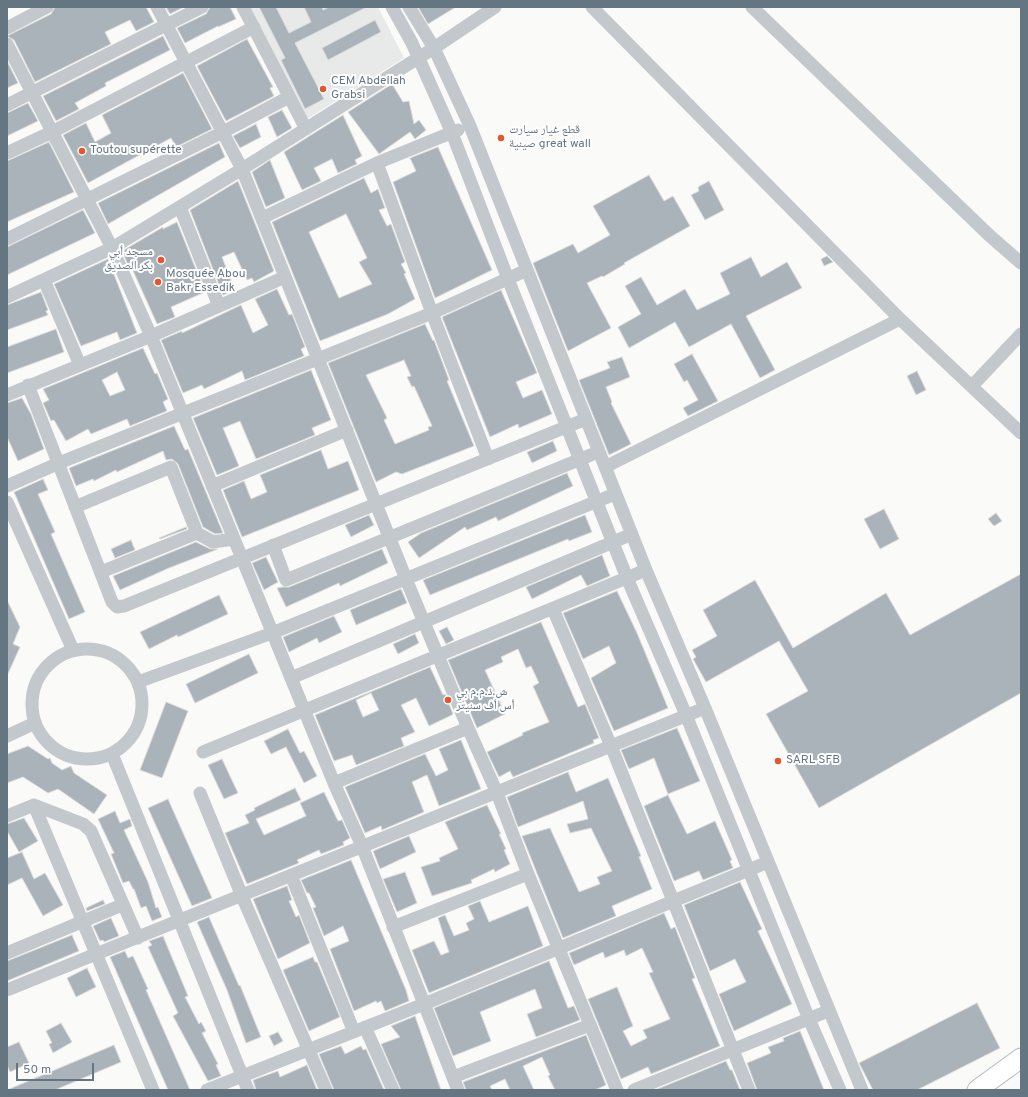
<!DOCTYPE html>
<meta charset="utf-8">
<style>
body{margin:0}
#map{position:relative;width:1028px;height:1097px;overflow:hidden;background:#fafaf8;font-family:Overpass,sans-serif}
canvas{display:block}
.frame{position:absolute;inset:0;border:8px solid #657683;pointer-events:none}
.scale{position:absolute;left:16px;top:1063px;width:78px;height:18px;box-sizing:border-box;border:2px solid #657683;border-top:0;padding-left:5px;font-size:12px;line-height:14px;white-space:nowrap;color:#657683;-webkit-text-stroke:3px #fff;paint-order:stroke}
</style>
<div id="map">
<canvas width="1028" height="1097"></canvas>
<div class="frame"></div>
<div class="scale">50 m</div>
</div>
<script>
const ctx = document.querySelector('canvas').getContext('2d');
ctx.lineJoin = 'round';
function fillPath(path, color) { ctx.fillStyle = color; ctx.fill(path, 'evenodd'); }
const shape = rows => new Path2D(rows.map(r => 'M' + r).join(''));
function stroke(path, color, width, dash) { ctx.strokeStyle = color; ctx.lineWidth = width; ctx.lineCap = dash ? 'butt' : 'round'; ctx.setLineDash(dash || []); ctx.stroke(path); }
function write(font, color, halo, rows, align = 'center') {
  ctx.font = font + ' Overpass,"Noto Naskh Arabic",sans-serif'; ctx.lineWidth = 4; ctx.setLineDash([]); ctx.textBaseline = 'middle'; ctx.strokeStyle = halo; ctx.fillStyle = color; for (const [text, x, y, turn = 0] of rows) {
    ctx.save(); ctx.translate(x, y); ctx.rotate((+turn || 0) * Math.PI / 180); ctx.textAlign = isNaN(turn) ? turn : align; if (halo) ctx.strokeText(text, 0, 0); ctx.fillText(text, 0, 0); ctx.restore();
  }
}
fillPath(shape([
 [249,7,378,7,404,58,307,119]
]), '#e8e9e9');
const building = shape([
 [55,7,146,7,154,22,136,31,130,20,105,32,111,44,35,82,14,40,7,36,51,14,55,7],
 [166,7,184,7,170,14,166,7],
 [210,7,230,7,236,19,218,27,218,26,185,43,177,28,206,14,210,7],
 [259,7,276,7,289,33,311,22,304,7,322,7,323,10,329,7,367,7,295,43,324,99,305,109,281,60,285,58,259,7],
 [418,7,456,7,428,24,418,7],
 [375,20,381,32,328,60,322,48,375,20],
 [163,36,170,50,105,83,106,86,75,103,79,109,56,121,43,96,163,36],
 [247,39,273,87,270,88,274,96,226,121,197,66,247,39],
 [7,61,18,83,7,88,7,61],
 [183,73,212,129,176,147,171,138,88,183,63,135,86,123,95,142,111,133,102,115,183,73],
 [392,84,403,102,409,101,414,124,419,120,426,130,415,139,410,132,379,154,348,112,392,84],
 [28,103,38,121,7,136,7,113,28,103],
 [282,110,292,128,277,137,268,117,282,110],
 [343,115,362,156,355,160,357,164,338,173,332,159,314,168,321,181,302,190,284,152,343,115],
 [256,124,261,137,240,148,233,136,256,124],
 [49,142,74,192,7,222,7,161,49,142],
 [219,143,225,157,108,224,98,203,219,143],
 [438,147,492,270,435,298,393,182,416,171,410,158,438,147],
 [270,160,285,198,266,207,252,172,270,160],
 [649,175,664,201,673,196,690,226,624,263,625,264,603,277,602,276,587,283,611,328,568,351,533,263,573,244,578,253,610,235,593,206,649,175],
 [364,178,371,193,378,189,385,208,379,210,387,226,391,224,405,262,401,264,406,273,404,274,415,299,388,314,320,341,272,222,364,178],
 [346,214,367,258,359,262,372,284,339,298,309,232,346,214],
 [238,181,274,271,254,282,252,278,247,280,234,252,222,257,235,290,223,295,190,210,238,181],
 [709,181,724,210,705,220,691,195,699,191,698,187,709,181],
 [83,210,95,233,7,275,7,247,83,210],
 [177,222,205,292,171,307,175,317,157,324,130,264,128,265,123,253,125,253,124,250,163,227,163,229,177,222],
 [827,256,833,262,824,266,821,259,827,256],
 [751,257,761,277,787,262,802,288,746,316,775,370,760,378,731,324,689,347,675,322,629,348,618,327,641,314,625,286,641,277,657,305,685,289,697,310,730,294,720,273,751,257],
 [108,259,137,333,120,340,117,332,81,346,54,284,108,259],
 [277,289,289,315,292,314,305,347,301,349,304,356,245,380,242,371,204,389,202,385,183,393,161,340,182,331,182,333,241,305,253,333,268,325,255,299,277,289],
 [501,290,537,373,516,382,523,398,542,390,552,414,519,428,518,424,490,437,442,317,501,290],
 [41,292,48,310,46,311,48,315,7,330,7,305,41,292],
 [425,324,433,341,434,340,449,380,447,381,474,446,402,474,396,472,376,482,328,363,425,324],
 [404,360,411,376,407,377,412,387,414,386,432,426,428,427,429,430,395,444,384,420,387,418,366,375,404,360],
 [56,329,64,352,7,373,7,347,56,329],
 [143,348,155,374,157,373,168,399,163,402,167,411,130,426,127,419,91,434,88,429,66,441,54,420,51,421,43,403,49,400,43,389,143,348],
 [117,372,125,390,110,396,102,380,117,372],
 [692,354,718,401,688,416,683,408,698,400,687,380,684,382,674,364,692,354],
 [622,357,630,377,606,387,612,402,611,403,631,444,609,455,579,380,610,368,607,362,622,357],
 [311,370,331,420,312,428,315,435,256,459,240,421,223,428,239,466,217,475,193,418,311,370],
 [917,371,926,390,916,395,907,376,917,371],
 [22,398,31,414,44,449,18,461,7,437,7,403,22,398],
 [174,426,185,450,188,449,223,533,215,534,203,527,178,464,172,459,166,460,163,451,117,472,116,470,94,481,93,479,76,486,69,468,174,426],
 [553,441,557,451,532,463,527,452,553,441],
 [321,450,328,469,348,461,359,490,242,537,223,490,244,481,251,499,267,492,260,475,321,450],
 [567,473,573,486,498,521,496,517,467,530,465,527,419,558,408,542,421,533,567,473],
 [43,479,48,490,38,494,55,532,51,534,85,612,69,619,14,492,43,479],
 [884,509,899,539,880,549,864,519,884,509],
 [996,513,1002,521,994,526,988,519,996,513],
 [369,515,374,525,351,537,345,525,369,515],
 [585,515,592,532,569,541,568,539,430,595,423,580,585,515],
 [186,527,187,529,160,539,159,538,186,527],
 [131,540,135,550,115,558,111,549,131,540],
 [196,542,210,549,218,549,169,568,120,590,113,576,196,542],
 [382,549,388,563,340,586,339,583,286,607,277,588,282,587,289,587,382,549],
 [602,555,610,576,587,586,581,575,532,599,526,587,602,555],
 [266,557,278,582,264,590,252,563,266,557],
 [1021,574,1021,693,819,808,766,714,808,691,779,641,706,682,693,659,696,657,692,650,717,636,703,610,755,580,793,648,886,593,910,635,1021,574],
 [401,589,407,603,356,625,350,610,401,589],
 [617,591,637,633,668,708,614,731,591,678,616,663,609,646,583,659,563,613,617,591],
 [219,595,228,614,178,637,177,635,149,649,140,632,219,595],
 [7,600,20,627,13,644,20,647,7,676,7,600],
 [334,616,342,632,319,643,317,638,289,652,283,637,334,616],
 [541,622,578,707,585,704,599,738,593,740,594,743,513,777,510,771,499,777,487,752,523,735,522,733,549,722,533,686,539,683,531,666,526,668,518,649,501,657,503,662,485,670,505,714,477,728,448,660,541,622],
 [447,627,454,640,446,644,439,631,447,627],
 [415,634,419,643,398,654,393,644,415,634],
 [249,654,258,673,195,703,186,684,249,654],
 [430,667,443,695,445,694,453,714,452,715,429,726,416,698,401,705,415,732,401,738,404,746,356,765,352,755,334,761,315,715,430,667],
 [371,693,379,710,363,717,356,700,371,693],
 [166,702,188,711,162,778,140,770,166,702],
 [677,728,700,781,668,794,654,758,629,769,621,750,677,728],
 [288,729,300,753,304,751,317,776,304,783,286,747,271,754,264,741,288,729],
 [461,740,481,789,439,806,427,775,412,782,424,812,382,830,381,826,365,833,345,787,425,754,436,776,448,770,439,749,461,740],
 [28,746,48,759,50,758,52,763,62,770,71,766,74,773,107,795,94,814,58,789,48,793,23,777,7,783,7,754,28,746],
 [222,759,238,793,224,799,208,765,222,759],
 [568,772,576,792,608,778,641,856,639,857,652,889,612,906,616,916,563,938,522,836,550,828,579,892,600,884,597,877,612,871,591,828,570,833,567,824,588,819,583,801,518,827,507,797,568,772],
 [295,788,301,800,256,819,264,835,306,816,300,803,324,792,338,821,342,820,350,838,343,842,344,845,321,854,319,850,297,860,299,863,247,884,225,833,249,823,245,815,255,810,254,808,295,788],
 [668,795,687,834,715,821,732,860,730,861,733,868,703,880,699,871,674,881,644,806,668,795],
 [168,799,212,898,192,906,148,808,168,799],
 [487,805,501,834,499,834,506,849,504,850,510,864,495,872,494,869,471,880,472,883,432,896,421,867,440,861,439,858,458,849,445,822,487,805],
 [115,811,120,823,130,819,132,826,124,830,148,882,156,908,158,907,162,917,152,921,146,906,141,908,134,889,133,889,129,881,123,883,111,854,114,853,98,819,115,811],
 [24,818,38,841,19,852,7,831,7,824,24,818],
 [409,836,416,852,380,869,373,851,409,836],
 [22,852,34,879,45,873,63,905,43,916,22,878,7,885,7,858,22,852],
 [351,860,406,990,409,1001,385,1011,381,1001,377,1003,376,1001,354,1011,330,949,349,941,343,926,324,936,313,908,316,907,309,893,307,893,301,880,351,860],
 [405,872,417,903,397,912,383,879,405,872],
 [740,882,762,929,758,931,792,1004,734,1031,719,994,746,982,735,959,710,971,684,905,740,882],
 [287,886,292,900,289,901,296,917,299,915,310,943,278,959,253,899,287,886],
 [103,900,105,904,87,911,86,908,103,900],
 [480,901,489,922,528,906,543,946,429,993,412,950,434,941,441,955,449,952,438,918,445,915,454,936,469,930,466,923,474,919,468,906,480,901],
 [664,913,671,929,675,927,695,978,692,979,720,1046,651,1074,648,1067,621,1079,588,999,617,987,633,1026,623,1031,631,1046,647,1038,643,1030,670,1019,649,973,653,972,642,948,626,956,624,950,605,958,603,952,574,965,569,953,664,913],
 [209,917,239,986,240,985,261,1037,246,1043,227,990,197,922,209,917],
 [111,918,119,936,104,942,103,940,100,941,93,926,111,918],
 [72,935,79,951,7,981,7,961,72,935],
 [163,936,188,996,185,997,199,1024,201,1022,206,1031,202,1033,218,1064,216,1065,221,1076,208,1081,173,1016,178,1013,148,947,152,945,149,941,163,936],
 [125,951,128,958,133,956,148,989,146,990,190,1090,168,1090,110,957,125,951],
 [313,957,315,962,317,962,340,1017,309,1031,283,970,313,957],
 [549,961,568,1008,574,1006,580,1020,536,1037,527,1014,542,1008,535,989,480,1012,491,1041,453,1056,434,1008,549,961],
 [87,968,96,987,76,997,67,978,87,968],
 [977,1003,1000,1048,917,1090,873,1090,859,1063,977,1003],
 [415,1016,441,1090,401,1090,381,1044,400,1037,391,1026,415,1016],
 [61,1023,72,1042,53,1053,49,1044,52,1043,46,1031,61,1023],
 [800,1031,824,1090,757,1090,747,1063,771,1053,768,1047,784,1041,783,1038,800,1031],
 [278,1032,283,1041,274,1046,269,1036,278,1032],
 [586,1035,606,1085,595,1090,555,1090,548,1076,550,1075,542,1057,523,1066,534,1090,510,1090,505,1079,490,1086,492,1090,466,1090,463,1082,586,1035],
 [19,1042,29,1063,10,1072,7,1065,7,1047,19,1042],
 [114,1045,121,1062,55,1090,7,1090,114,1045],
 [341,1046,345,1054,361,1046,363,1050,366,1049,384,1090,334,1090,319,1054,341,1046],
 [726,1061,730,1070,732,1070,740,1090,655,1090,726,1061],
 [307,1065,317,1090,256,1090,253,1080,278,1071,280,1077,307,1065]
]);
fillPath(building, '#aab3b9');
stroke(building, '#dcdcda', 1);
const highway = shape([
 [977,1090,1021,1058]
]);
stroke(highway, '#b4b9bd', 21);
stroke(shape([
 [157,7,242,169,406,579,468,728,497,793,528,874,617,1090],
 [243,7,306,129],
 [392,7,412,43,452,133,508,279,627,578,686,715,809,1019,840,1090],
 [409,7,434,48,470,126,646,570,705,708,862,1090],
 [592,7,900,319,1021,433],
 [752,7,990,236,1021,263],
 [7,28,47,7],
 [7,44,112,248,151,336,334,783,362,846,458,1090],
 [7,105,202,7],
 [7,153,52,132,254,27],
 [377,163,432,313,488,459],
 [180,207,219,306],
 [262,218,377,163,458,130],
 [7,239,223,132,289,97],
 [44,280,80,365],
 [7,297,112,248,242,169,434,48,495,7],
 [28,385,112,602,117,607,124,606,586,419],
 [972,386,1021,334],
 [7,395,151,336,285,277],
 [605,467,900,319],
 [7,486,59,463,432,313,527,270],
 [212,486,347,430],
 [7,502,73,650],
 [75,507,171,467,197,533,101,572],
 [197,533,213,542,234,539],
 [273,545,286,580,598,452],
 [553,609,611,746,749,1090],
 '32 704a55 55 0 1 1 110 0a55 55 0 1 1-110 0Z',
 [291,678,632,534],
 [138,682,272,633,615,494],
 [7,736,35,723],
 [203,752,646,570],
 [112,754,248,1090],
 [334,783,468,728],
 [200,793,242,896,326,1090],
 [34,805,83,824,91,831,138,938],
 [7,816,34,805,153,1090],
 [291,875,354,1032],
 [393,927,528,874],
 [7,953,122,905],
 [7,990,705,708],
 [365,1027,393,1090],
 [453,1077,590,1025],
 [207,1090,424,1004,768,862],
 [634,1090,828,1011]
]), '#c3c8cc', 13);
stroke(highway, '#fff', 19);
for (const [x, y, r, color] of [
 [323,89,4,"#e4572e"],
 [501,138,4,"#e4572e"],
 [82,151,4,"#e4572e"],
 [161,260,4,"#e4572e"],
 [158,282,4,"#e4572e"],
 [448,700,4,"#e4572e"],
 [778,761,4,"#e4572e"]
]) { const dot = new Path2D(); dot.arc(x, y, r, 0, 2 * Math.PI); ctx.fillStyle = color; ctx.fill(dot); stroke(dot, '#fff', 1.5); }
write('12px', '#657683', '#fff', [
 ["CEM Abdellah",331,82],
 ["Grabsi",331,96],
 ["قطع غيار سيارت",509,131],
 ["صينية great wall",509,145],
 ["Toutou supérette",90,151],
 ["مسجد أبي",153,253,"right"],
 ["بكر الصديق",153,267,"right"],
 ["Mosquée Abou",166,275],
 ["Bakr Essedik",166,289],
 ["ش.ذ.م.م بي",456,693],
 ["أس أف سنيتر",456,707],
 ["SARL SFB",786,761]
], 'left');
</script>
